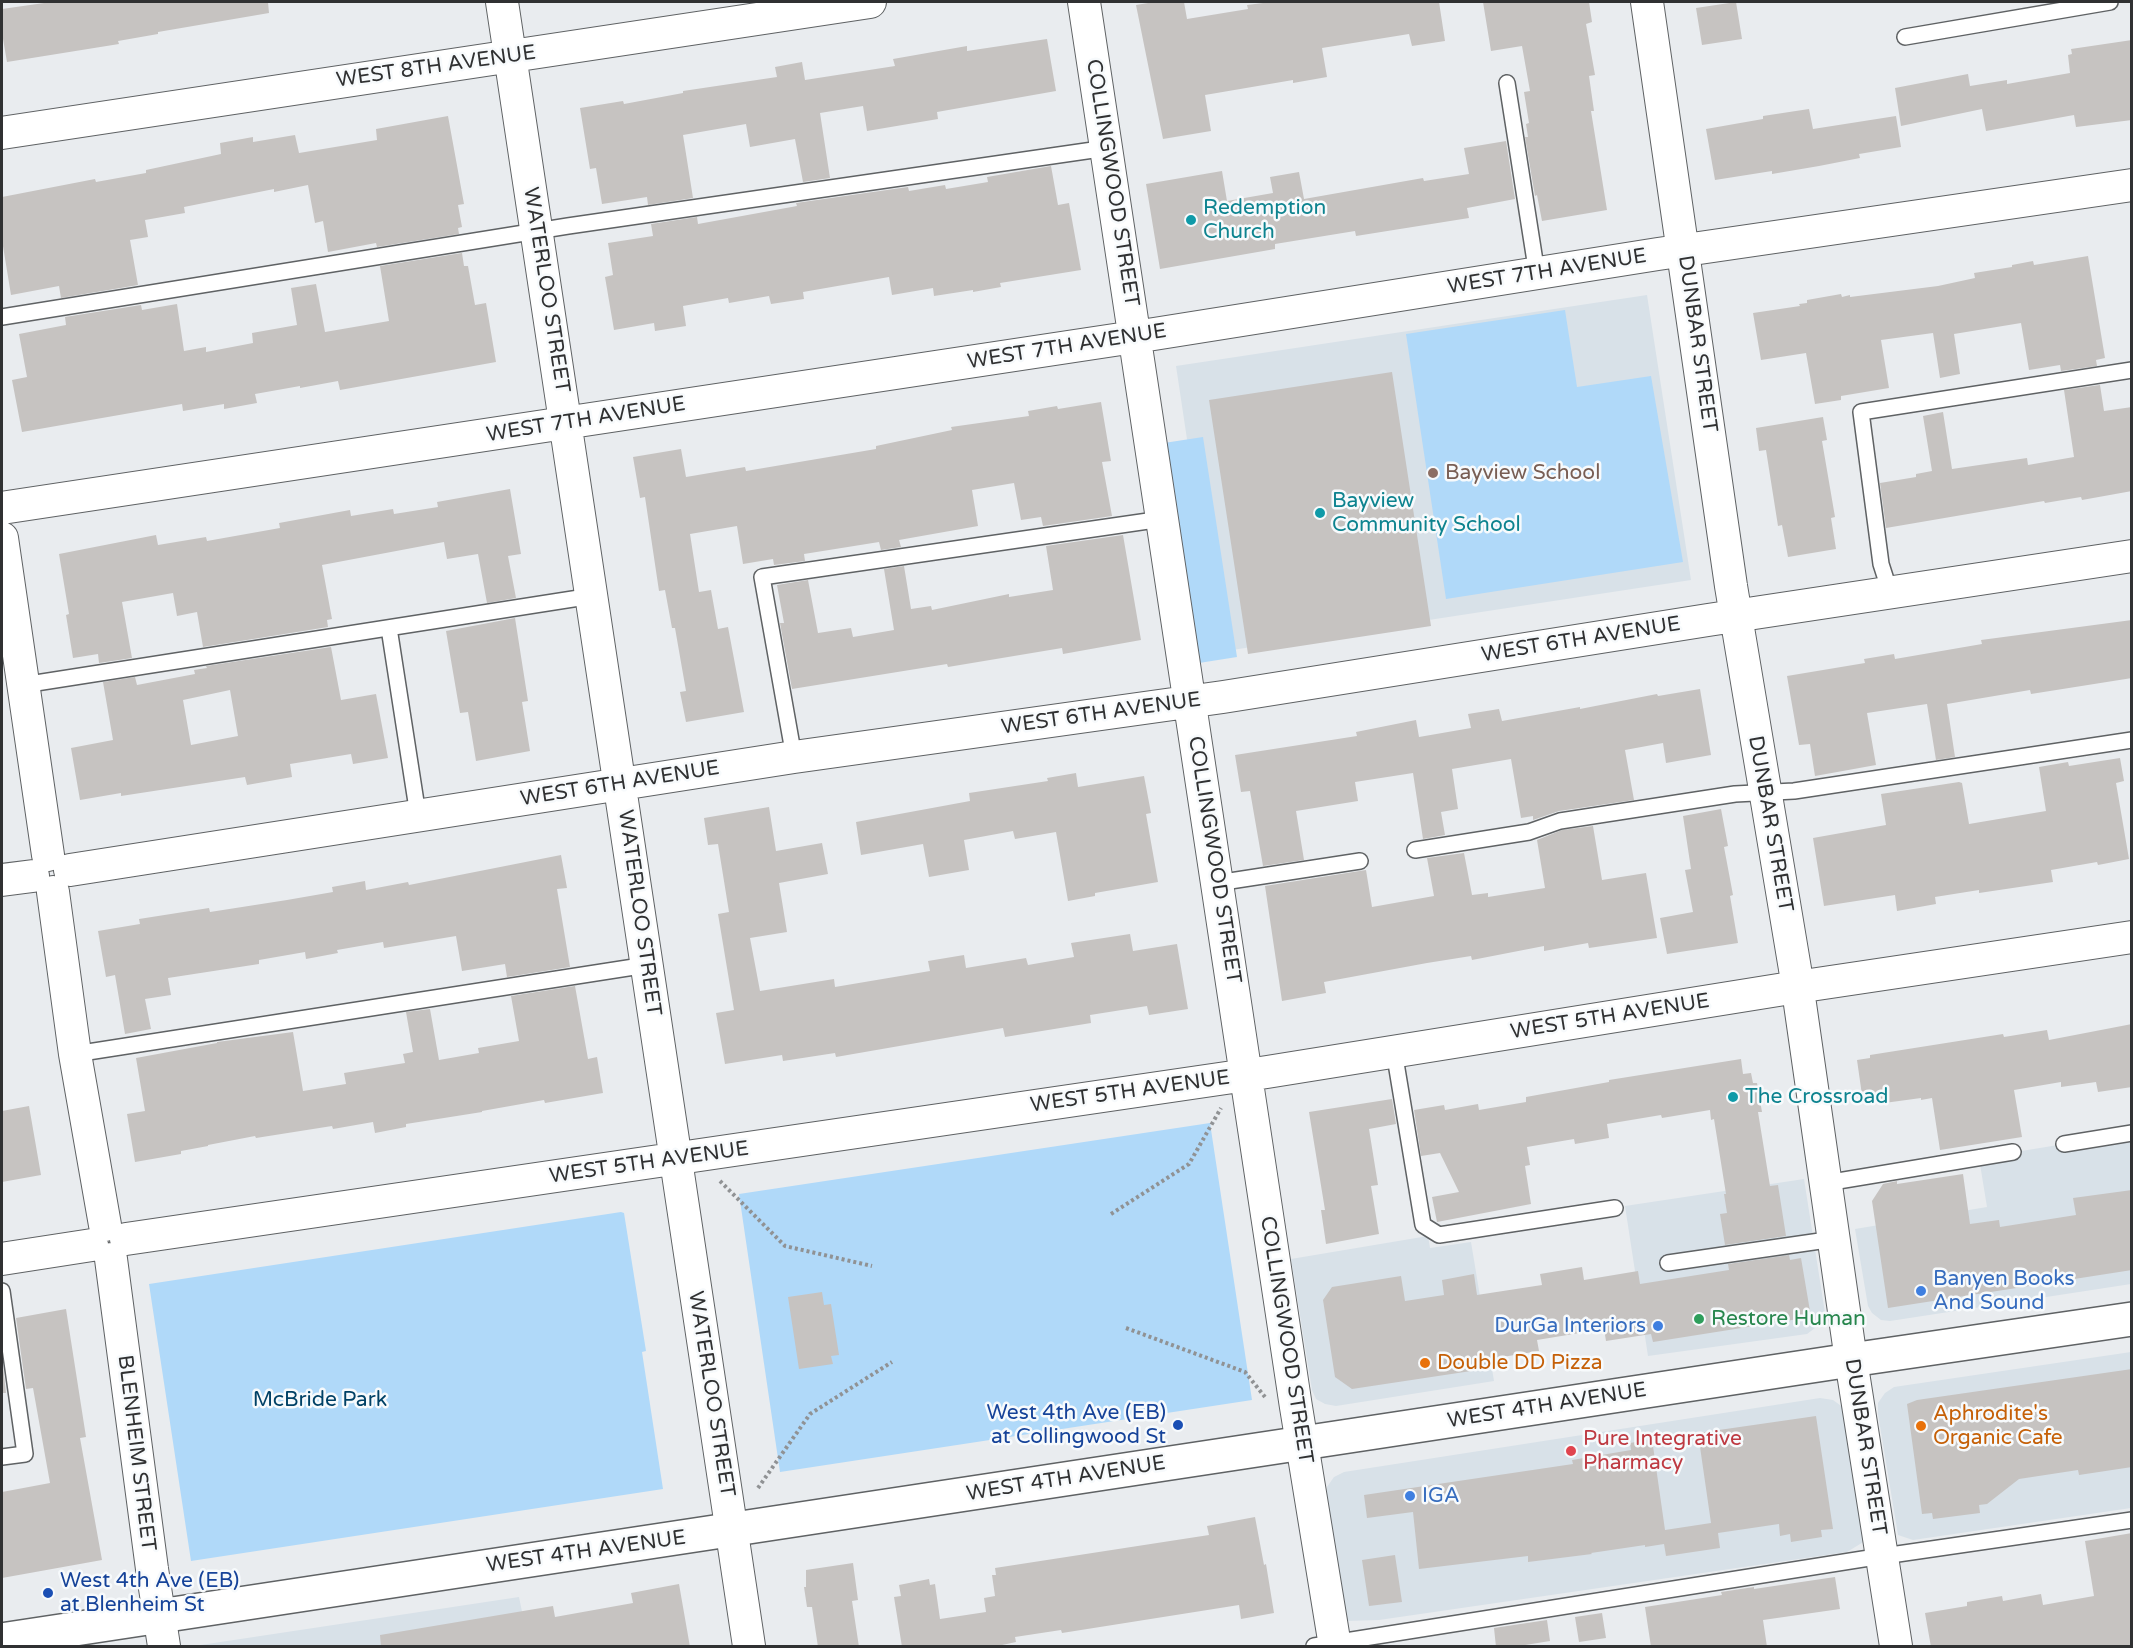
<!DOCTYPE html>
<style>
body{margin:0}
#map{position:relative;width:2133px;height:1648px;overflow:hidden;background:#e9ecef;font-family:"Varela Round",sans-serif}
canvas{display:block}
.frame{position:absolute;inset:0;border:3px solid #303132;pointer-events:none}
</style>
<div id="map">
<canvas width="2133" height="1648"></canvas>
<div class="frame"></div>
</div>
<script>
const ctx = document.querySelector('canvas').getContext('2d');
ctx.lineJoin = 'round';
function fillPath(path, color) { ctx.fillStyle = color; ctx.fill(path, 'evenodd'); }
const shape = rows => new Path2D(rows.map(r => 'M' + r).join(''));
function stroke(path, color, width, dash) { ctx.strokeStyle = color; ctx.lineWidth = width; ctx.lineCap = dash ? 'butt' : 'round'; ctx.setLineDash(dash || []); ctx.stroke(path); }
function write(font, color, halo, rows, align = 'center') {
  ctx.font = font + ' "Varela Round",sans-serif'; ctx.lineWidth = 5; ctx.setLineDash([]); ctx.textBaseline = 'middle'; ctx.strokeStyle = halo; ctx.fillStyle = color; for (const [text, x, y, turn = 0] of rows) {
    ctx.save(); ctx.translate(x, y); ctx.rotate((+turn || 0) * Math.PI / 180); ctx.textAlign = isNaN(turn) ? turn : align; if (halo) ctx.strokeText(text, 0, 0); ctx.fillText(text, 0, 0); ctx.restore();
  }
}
fillPath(shape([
 [1647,295,1691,580,1219,652,1176,366],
 [2131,1133,2131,1284,1890,1321,1881,1320,1872,1313,1868,1306,1855,1229,1987,1207,1979,1158],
 [1804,1179,1825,1313,1823,1322,1807,1334,1648,1356,1625,1206],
 [1428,1236,1430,1248,1471,1242,1494,1381,1336,1406,1325,1404,1316,1399,1312,1390,1291,1259],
 [2131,1352,2131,1508,1913,1540,1898,1535,1878,1414,1878,1403,1885,1393,1894,1387],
 [1820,1398,1833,1400,1844,1408,1865,1541,1847,1552,1379,1620,1346,1621,1326,1499,1327,1487,1334,1477,1344,1472],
 [519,1597,529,1646,194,1646]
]), '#d8e1e8');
fillPath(shape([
 [1565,310,1577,387,1651,376,1683,562,1446,599,1406,334],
 [1203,437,1237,657,1199,663,1164,443],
 [1210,1123,1252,1400,780,1472,739,1194],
 [621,1212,624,1213,646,1351,642,1352,663,1489,191,1561,149,1284]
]), '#b0d9f9');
fillPath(shape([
 [51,2,268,2,269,13,158,32,158,34,118,41,119,44,7,62,2,33,2,9],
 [1154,2,1184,2,1187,19,1248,9,1247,5,1271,2,1439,2,1445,41,1412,46,1409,34,1322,48,1327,77,1293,83,1293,80,1205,95,1211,131,1163,139,1136,5],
 [1483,2,1589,2,1592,22,1586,24,1595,75,1589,76,1594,111,1591,111,1607,210,1542,221,1537,195,1535,196,1525,137,1528,137,1526,124,1529,123,1524,92,1530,91,1522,46,1491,51],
 [1736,2,1742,39,1702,45,1696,8],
 [1047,39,1056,91,937,112,938,119,867,131,863,106,820,113,830,178,803,182,795,139,750,147,746,124,683,135,693,198,648,205,647,197,602,204,596,168,590,169,580,108,623,101,624,104,683,93,683,91,777,77,775,67,802,62,805,80,895,66,893,59,967,46,967,51],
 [2132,40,2132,120,2076,127,2074,115,1986,131,1982,109,1901,126,1895,88,1968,74,1970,86,2007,80,2007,84,2070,73,2068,55,2072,54,2071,49],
 [1809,109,1813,129,1896,116,1901,147,1859,154,1860,158,1819,166,1772,174,1772,171,1715,180,1706,129,1763,119,1763,116],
 [448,116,464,204,458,205,462,227,458,228,459,234,377,247,376,243,328,252,323,221,315,223,308,185,274,192,274,189,184,207,185,213,145,220,148,237,130,240,138,285,61,298,59,286,11,295,2,240,2,197,95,179,96,182,146,173,146,170,221,154,220,143,253,137,253,142,295,135,299,153,377,140,376,129],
 [1506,141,1515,199,1467,208,1469,218,1356,236,1355,231,1275,244,1275,249,1160,269,1146,184,1222,171,1227,201,1273,193,1270,177,1299,172,1304,199,1423,178,1424,181,1469,174,1464,148],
 [1051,166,1058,205,1069,203,1081,270,1000,283,1001,287,973,292,973,290,934,296,933,288,892,295,889,277,803,292,804,299,771,304,769,296,729,303,728,298,683,306,686,326,655,331,654,323,614,330,605,277,613,275,608,243,653,236,651,224,697,217,698,224,797,206,796,203,908,187,909,191,945,185,946,189,988,182,987,177],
 [462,253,464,266,468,266,475,305,486,303,496,362,340,390,338,381,300,388,300,386,255,394,257,403,224,409,224,404,183,411,182,404,22,432,12,380,27,377,19,334,66,325,65,317,141,305,142,310,177,304,184,351,206,347,206,352,253,343,252,333,297,325,291,288,316,284,325,332,389,321,380,266],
 [2088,256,2105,358,2096,360,2097,366,2061,371,2060,365,2029,370,2021,323,1954,334,1960,374,1940,378,1933,333,1881,340,1889,388,1841,396,1841,400,1815,404,1806,353,1761,360,1753,313,1800,306,1799,304,1807,303,1807,300,1841,294,1842,297,1850,295,1850,297,1938,286,1975,278,1974,273,2012,267,2012,265,2033,261,2034,265],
 [1392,372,1431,626,1248,654,1209,400],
 [2100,385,2104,411,2132,407,2132,491,2082,500,2081,497,2045,503,2044,501,1886,528,1880,483,1916,477,1916,474,1932,471,1923,416,1943,412,1952,469,2027,458,2028,465,2074,457,2064,390],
 [1101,402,1111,461,1102,462,1112,516,1043,526,1041,517,1021,520,1014,483,972,490,978,526,899,540,901,547,881,550,879,542,804,554,805,561,774,565,773,559,743,564,737,526,690,534,699,592,711,590,718,629,728,627,744,712,686,722,680,692,686,691,675,628,672,628,665,590,659,591,645,497,640,498,633,457,681,449,686,477,745,467,746,471,876,449,876,446,952,430,951,427,1029,416,1028,411,1057,406,1058,409],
 [1823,417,1827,440,1822,441,1835,517,1831,518,1836,549,1788,557,1782,525,1778,526,1766,450,1759,451,1756,428],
 [510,489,521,554,508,556,516,598,487,603,478,554,447,559,444,542,322,565,332,619,327,620,328,627,203,647,197,612,177,616,173,593,122,602,132,658,99,663,98,654,73,658,66,615,69,614,59,554,156,535,158,545,206,537,207,541,280,528,279,523,350,510,351,516,393,509,394,514,438,507,437,502],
 [1123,535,1141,640,1063,654,1062,648,948,667,947,664,792,689,780,623,784,623,777,585,808,580,818,633,851,628,853,637,894,630,884,569,904,566,911,609,931,606,932,610,1009,594,1009,597,1053,590,1046,546],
 [515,618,528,701,522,702,530,751,476,761,468,712,460,713,446,631],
 [2132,620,2132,678,2031,694,2030,690,1947,704,1955,757,1936,760,1927,704,1867,713,1876,765,1815,776,1810,744,1799,745,1787,676,1865,663,1864,659,1894,654,1895,659,1982,644,1981,640],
 [331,647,341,700,376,694,388,758,353,764,351,754,290,764,292,777,247,785,245,777,121,796,121,793,80,800,71,748,113,740,103,682,135,677,137,685,195,674,194,670,207,668,206,666],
 [230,690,238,736,191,745,183,700],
 [1700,689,1711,755,1666,763,1663,743,1625,750,1634,800,1559,811,1533,820,1533,816,1521,818,1511,759,1452,769,1458,809,1441,812,1445,835,1423,839,1413,773,1355,782,1358,801,1296,811,1304,860,1263,866,1250,791,1241,792,1235,755,1357,736,1356,732,1416,720,1419,737,1471,728,1468,714,1499,709,1502,721,1580,707,1580,709,1657,694,1658,696],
 [2120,758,2124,781,2116,783,2129,859,2098,865,2097,862,2051,870,2053,882,1979,893,1979,890,1935,897,1936,904,1897,911,1895,895,1824,906,1813,838,1886,825,1881,794,1959,782,1962,783,1969,824,2046,811,2039,767,2068,762,2069,766],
 [1076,773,1078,787,1144,776,1151,813,1146,814,1158,882,1095,893,1095,896,1068,901,1056,832,1015,839,1013,831,964,840,969,870,929,877,923,844,861,855,856,822,970,801,969,793,1048,781,1047,778],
 [769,807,776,851,822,843,828,874,779,883,787,932,750,938,760,991,834,979,835,987,930,971,928,961,964,955,966,968,1026,958,1028,965,1074,957,1071,943,1130,934,1133,951,1177,944,1188,1009,1149,1015,1147,1006,1090,1015,1091,1023,1005,1037,1003,1028,836,1057,835,1053,783,1061,782,1055,725,1064,716,1013,734,1010,718,914,729,912,718,844,708,845,704,818],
 [1721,809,1728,846,1724,847,1733,895,1730,896,1738,943,1667,954,1660,918,1693,912,1685,870,1691,869,1683,816],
 [1593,826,1602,880,1646,873,1657,938,1589,948,1588,943,1544,951,1544,946,1472,960,1471,956,1427,963,1324,982,1326,993,1282,1001,1265,886,1366,870,1372,907,1434,896,1427,858,1464,853,1472,895,1488,893,1488,897,1545,888,1537,840,1562,830],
 [561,855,567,888,557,889,570,967,507,977,505,964,462,971,456,936,384,948,383,942,337,950,338,953,306,959,305,952,259,960,259,964,168,978,171,995,145,999,151,1029,125,1034,115,975,106,977,98,931,140,924,139,919,209,908,210,912,287,900,333,892,332,887,365,881,366,890,408,882,409,885],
 [575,986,588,1059,597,1057,603,1093,545,1103,544,1100,482,1111,482,1112,406,1124,406,1127,375,1133,373,1122,333,1129,332,1126,256,1138,255,1136,208,1145,208,1146,181,1151,181,1154,135,1162,127,1114,145,1111,136,1058,217,1043,217,1042,293,1032,303,1091,346,1084,344,1073,405,1063,403,1054,413,1052,406,1012,430,1009,439,1060,479,1053,478,1048,519,1041,511,996],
 [2132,1024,2132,1087,2098,1092,2096,1082,2061,1087,2061,1082,2014,1090,2022,1137,1940,1150,1932,1098,1921,1100,1921,1098,1877,1104,1876,1099,1863,1102,1857,1060,1870,1058,1870,1055,2003,1034,2004,1037,2047,1030,2049,1040],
 [1741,1059,1743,1074,1751,1073,1753,1083,1757,1083,1762,1112,1758,1112,1770,1186,1778,1185,1786,1236,1725,1245,1720,1214,1727,1213,1724,1194,1726,1194,1714,1119,1711,1120,1710,1110,1662,1118,1661,1115,1607,1124,1609,1138,1575,1144,1574,1139,1527,1147,1530,1165,1525,1166,1531,1204,1437,1222,1432,1197,1459,1192,1440,1153,1421,1156,1414,1110,1444,1105,1445,1110,1478,1104,1479,1110,1526,1102,1526,1097,1609,1082,1609,1080],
 [1392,1099,1396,1124,1369,1129,1378,1185,1371,1186,1379,1234,1326,1244,1321,1210,1325,1210,1309,1112],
 [29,1106,41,1175,2,1182,2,1111],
 [1963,1174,1970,1224,1999,1220,2000,1227,2076,1215,2073,1198,2132,1190,2132,1270,1888,1308,1872,1201,1883,1184,1897,1181,1897,1184],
 [1789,1255,1790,1260,1801,1258,1811,1317,1653,1342,1651,1334,1606,1341,1604,1329,1537,1340,1539,1351,1490,1359,1491,1368,1352,1389,1335,1377,1323,1300,1332,1287,1401,1276,1405,1301,1444,1295,1442,1280,1474,1274,1477,1295,1542,1285,1540,1274,1582,1267,1584,1280,1638,1271,1640,1284,1729,1270,1728,1264],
 [822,1292,824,1305,831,1304,839,1355,831,1356,833,1364,799,1369,788,1297],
 [66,1309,86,1437,80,1438,102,1560,2,1578,2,1492,50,1483,33,1388,26,1389,16,1318],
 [2,1357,6,1393,2,1393],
 [2132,1369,2132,1467,2079,1475,2078,1470,2019,1479,1987,1504,1979,1505,1980,1513,1933,1519,1932,1513,1922,1514,1907,1404,1917,1400],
 [1816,1416,1833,1529,1821,1530,1822,1537,1791,1542,1790,1534,1780,1536,1779,1524,1718,1533,1720,1548,1666,1556,1664,1544,1645,1547,1645,1545,1591,1553,1592,1554,1528,1562,1528,1556,1419,1569,1413,1512,1367,1518,1364,1495,1573,1464,1572,1460,1631,1450,1630,1443,1652,1439,1665,1530,1711,1523,1698,1433],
 [1255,1517,1264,1565,1266,1564,1274,1613,1241,1619,1239,1605,1062,1633,1061,1630,1015,1637,1016,1642,993,1647,902,1647,894,1597,901,1596,899,1585,929,1579,930,1585,935,1584,940,1619,986,1612,984,1598,995,1596,992,1575,996,1575,995,1568,1209,1535,1207,1526],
 [2132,1533,2132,1647,1931,1647,1925,1613,1967,1606,1967,1602,2002,1596,2003,1601,2041,1594,2043,1605,2094,1596,2085,1541],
 [1395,1555,1402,1602,1369,1606,1362,1560],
 [853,1563,858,1600,852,1601,859,1647,818,1647,812,1607,807,1607,804,1587,806,1587,806,1570],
 [1835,1577,1840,1609,1763,1620,1767,1647,1651,1647,1645,1607,1722,1595,1721,1592,1754,1587,1754,1589],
 [679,1584,690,1647,381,1647,380,1635,553,1606,555,1617,633,1603,631,1593],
 [1602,1613,1606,1638,1579,1642,1575,1617],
 [1547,1620,1550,1641,1513,1647,1496,1647,1494,1628]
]), '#c6c3c1');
const lane = shape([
 [1905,37,2110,2],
 [1507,83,1537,274],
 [2,317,568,226,1107,148],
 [1890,592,1881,564,1861,412,2132,370],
 [389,628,418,815],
 [23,685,592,596],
 [794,757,762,577,1162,519],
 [1415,850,1529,832,1560,821,1735,794,1794,791,2132,740],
 [1217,883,1360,861],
 [1394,1051,1423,1225,1439,1235,1615,1208],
 [75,1054,647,965],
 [2064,1144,2132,1133],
 [1826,1183,2013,1152],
 [1668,1263,1834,1239],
 [2,1291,25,1454,2,1457],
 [1314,1646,1863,1559,2132,1520]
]);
const street = shape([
 [502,2,749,1646],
 [1084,2,1296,1407,1335,1646],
 [1647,2,1731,586,1795,969,1851,1360,1896,1646],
 [2,133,870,2],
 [2,508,1154,334,1658,254,2132,185],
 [2,538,48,855],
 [70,870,794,757,1223,697,1708,620,2132,556],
 [2,880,33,876],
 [53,892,75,1054,105,1225],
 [126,1239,1267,1072,1797,987,2132,937],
 [2,1259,92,1245],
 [111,1259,152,1569,164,1646]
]);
const secondary = shape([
 [2,1640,1851,1360,2132,1319]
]);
stroke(lane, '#5f6264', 18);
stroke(street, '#5f6264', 34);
stroke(secondary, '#5f6264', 36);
stroke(shape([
 [720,1181,785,1246,872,1266],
 [1111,1214,1189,1164,1221,1108],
 [1126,1328,1245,1372,1265,1397],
 [758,1488,810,1414,892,1362]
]), '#909294', 4, [3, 3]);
stroke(lane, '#fff', 15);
stroke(street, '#fff', 32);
stroke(secondary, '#fff', 33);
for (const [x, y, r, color] of [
 [1191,220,6,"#0f9aa8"],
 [1433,473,6,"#8d6e63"],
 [1320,513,6,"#0f9aa8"],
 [1733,1097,6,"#0f9aa8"],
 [1921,1291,6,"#3f7fe0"],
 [1699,1319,6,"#2e9e5b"],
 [1658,1326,6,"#3f7fe0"],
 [1425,1363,6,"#e8710a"],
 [1178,1425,6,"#1a4fb4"],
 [1921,1426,6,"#e8710a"],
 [1571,1451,6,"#e0444e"],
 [1410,1496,6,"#3f7fe0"],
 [48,1593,6,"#1a4fb4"]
]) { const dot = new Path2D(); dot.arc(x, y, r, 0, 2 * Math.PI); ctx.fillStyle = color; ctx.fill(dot); stroke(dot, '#f7fafc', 2); }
write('21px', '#303132', '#f7fafc', [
 ["WEST 8TH AVENUE",436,67,-8],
 ["COLLINGWOOD STREET",1112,183,81],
 ["WEST 7TH AVENUE",1547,272,-9],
 ["WATERLOO STREET",546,290,81],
 ["DUNBAR STREET",1697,344,82],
 ["WEST 7TH AVENUE",1067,347,-9],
 ["WEST 7TH AVENUE",586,420,-9],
 ["WEST 6TH AVENUE",1581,640,-9],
 ["WEST 6TH AVENUE",1101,714,-8],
 ["WEST 6TH AVENUE",620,784,-9],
 ["DUNBAR STREET",1770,824,80],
 ["COLLINGWOOD STREET",1214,860,81],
 ["WATERLOO STREET",639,913,82],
 ["WEST 5TH AVENUE",1610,1017,-9],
 ["WEST 5TH AVENUE",1130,1092,-8],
 ["WEST 5TH AVENUE",649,1163,-8],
 ["COLLINGWOOD STREET",1286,1340,81],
 ["WATERLOO STREET",711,1394,81],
 ["WEST 4TH AVENUE",1547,1406,-9],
 ["DUNBAR STREET",1865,1447,81],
 ["BLENHEIM STREET",136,1453,83],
 ["WEST 4TH AVENUE",1066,1479,-9],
 ["WEST 4TH AVENUE",586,1552,-8]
]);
write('21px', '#0d838f', '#f7fafc', [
 ["Redemption",1203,208],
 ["Church",1203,232],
 ["Bayview",1332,501],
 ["Community School",1332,525],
 ["The Crossroad",1745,1097]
], 'left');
write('21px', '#785e54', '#f7fafc', [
 ["Bayview School",1445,473]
], 'left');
write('21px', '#366cbe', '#f7fafc', [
 ["Banyen Books",1933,1279],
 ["And Sound",1933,1303],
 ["DurGa Interiors",1646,1326,"right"],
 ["IGA",1422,1496]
], 'left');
write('21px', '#27864d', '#f7fafc', [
 ["Restore Human",1711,1319]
], 'left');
write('21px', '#c56008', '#f7fafc', [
 ["Double DD Pizza",1437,1363],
 ["Aphrodite's",1933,1414],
 ["Organic Cafe",1933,1438]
], 'left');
write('21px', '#004166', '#f7fafc', [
 ["McBride Park",320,1400]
]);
write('21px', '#164399', '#f7fafc', [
 ["West 4th Ave (EB)",1166,1413],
 ["at Collingwood St",1166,1437],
 ["West 4th Ave (EB)",60,1581,"left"],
 ["at Blenheim St",60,1605,"left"]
], 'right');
write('21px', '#be3a42', '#f7fafc', [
 ["Pure Integrative",1583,1439],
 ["Pharmacy",1583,1463]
], 'left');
</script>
